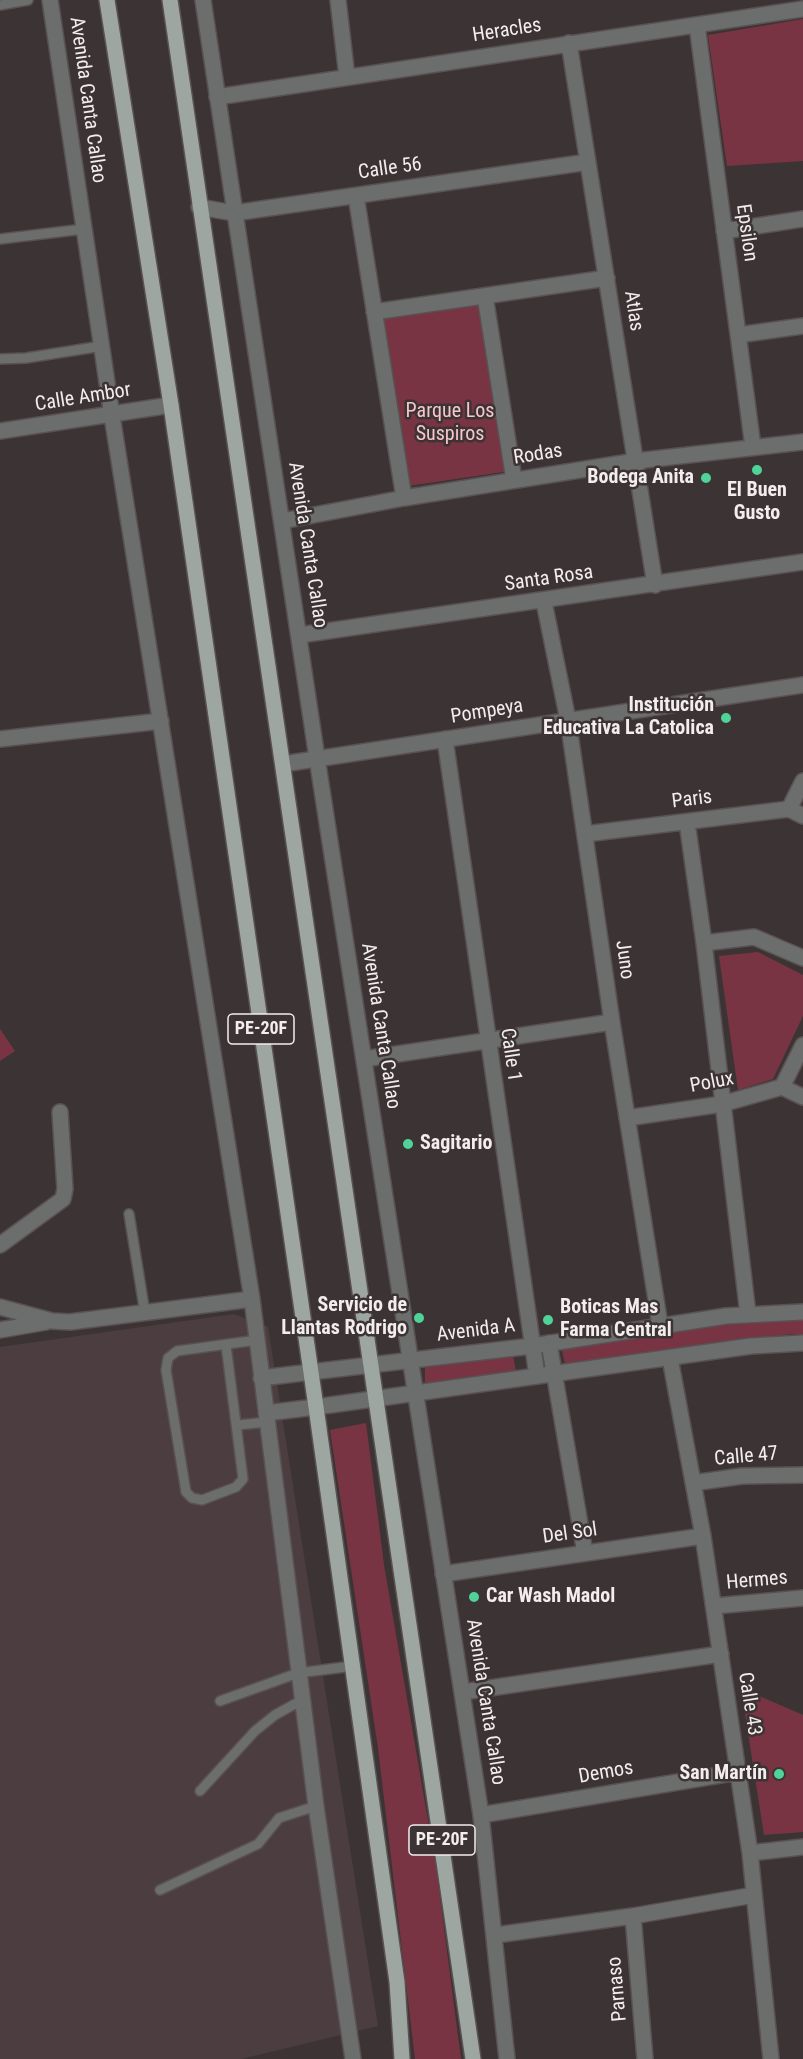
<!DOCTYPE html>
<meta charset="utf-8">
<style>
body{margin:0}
canvas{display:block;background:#3c3334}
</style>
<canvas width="803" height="2059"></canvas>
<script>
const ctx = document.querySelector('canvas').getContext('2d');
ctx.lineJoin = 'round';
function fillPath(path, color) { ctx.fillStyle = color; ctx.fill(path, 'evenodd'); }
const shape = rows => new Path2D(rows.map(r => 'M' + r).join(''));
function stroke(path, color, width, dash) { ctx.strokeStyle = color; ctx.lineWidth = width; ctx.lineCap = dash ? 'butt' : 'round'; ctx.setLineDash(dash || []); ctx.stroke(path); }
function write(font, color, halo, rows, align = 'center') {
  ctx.font = font + ' "Roboto Condensed",sans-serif'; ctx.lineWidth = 5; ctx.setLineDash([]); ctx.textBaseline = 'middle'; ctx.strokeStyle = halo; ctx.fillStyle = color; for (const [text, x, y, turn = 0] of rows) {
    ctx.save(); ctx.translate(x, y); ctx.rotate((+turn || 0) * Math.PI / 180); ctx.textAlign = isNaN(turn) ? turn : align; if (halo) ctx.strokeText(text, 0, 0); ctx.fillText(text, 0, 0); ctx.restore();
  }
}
fillPath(shape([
 [234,1314,268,1327,378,2026,241,2059,0,2059,0,1347]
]), '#4c3d40');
fillPath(shape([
 [803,19,803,161,727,166,708,35],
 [483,299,510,471,408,486,382,314],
 [758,952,803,975,803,1016,773,1079,738,1090,719,956],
 [0,1029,15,1051,0,1061],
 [743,1320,803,1321,803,1336,792,1334,565,1364,561,1347],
 [513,1355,516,1372,425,1384,425,1367],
 [366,1423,384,1565,436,1867,461,2059,415,2059,378,1748,330,1430],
 [741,1688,803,1715,803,1832,764,1835]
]), '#783443');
const service = shape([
 [0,5,28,0],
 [0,239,84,229],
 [0,359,26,358,102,346],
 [129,1214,145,1313],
 [226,1345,243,1479,236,1487,202,1500,192,1498,186,1492,166,1370,168,1358,177,1351,257,1340],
 [238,1425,267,1422],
 [220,1701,298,1673,353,1666],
 [200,1791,255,1731,275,1715,302,1700],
 [160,1890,258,1844,279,1818,316,1806]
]);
const minor = shape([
 [50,0,112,416,252,1299,316,1806,353,2059],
 [338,0,347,77],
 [697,25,753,447],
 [569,43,655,585],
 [217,97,803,9],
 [356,196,404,498],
 [199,207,234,213,588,162],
 [724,231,803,219],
 [485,296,514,480],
 [374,312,607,278],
 [738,335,803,326],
 [0,431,171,405],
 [282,521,404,498,636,461,803,442],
 [544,602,568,720,612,1022,660,1325],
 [300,635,803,562],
 [0,739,161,721],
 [445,739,537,1376],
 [283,764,803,685],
 [789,809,803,781],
 [687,822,704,943,748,1314],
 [585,834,789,809,803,816],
 [704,943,754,937,803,958],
 [364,1059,612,1022],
 [782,1087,803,1045],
 [627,1118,722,1104,782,1087,803,1097],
 [0,1245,63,1199,65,1189,60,1112],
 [0,1307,52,1321,70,1322,252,1299],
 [0,1330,46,1322],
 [549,1343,585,1553],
 [670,1358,703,1536,750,1853,771,2059],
 [261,1378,311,1372],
 [266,1413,316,1407],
 [693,1483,742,1476,803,1475],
 [443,1574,703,1536],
 [714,1606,803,1598],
 [463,1692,721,1654],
 [481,1815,738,1772],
 [750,1853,803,1847],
 [633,1916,645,2059],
 [496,1935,633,1916,754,1895]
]);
const tertiary = shape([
 [203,0,317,758,481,1815,507,2059],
 [311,1372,532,1346,726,1316,803,1312],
 [316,1407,751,1346,803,1343]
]);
const primary = shape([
 [107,0,171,405,316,1407,397,1982,402,2059],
 [170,0,473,2059]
]);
stroke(service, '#595152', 12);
stroke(minor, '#595152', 18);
stroke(tertiary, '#595152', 18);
stroke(primary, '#595152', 18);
stroke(service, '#6b6e6c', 9);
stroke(minor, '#6b6e6c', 15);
stroke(tertiary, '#6b6e6c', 15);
stroke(primary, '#9ea6a2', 15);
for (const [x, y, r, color] of [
 [757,470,6,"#4fd399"],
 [706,478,6,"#4fd399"],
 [726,718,6,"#4fd399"],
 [408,1144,6,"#4fd399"],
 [419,1318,6,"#4fd399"],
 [548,1320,6,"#4fd399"],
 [474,1597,6,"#4fd399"],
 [779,1774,6,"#4fd399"]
]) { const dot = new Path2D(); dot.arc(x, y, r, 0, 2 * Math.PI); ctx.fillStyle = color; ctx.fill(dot); stroke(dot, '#3c3334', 2); }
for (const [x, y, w] of [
 [261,1029,66],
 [442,1840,66]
]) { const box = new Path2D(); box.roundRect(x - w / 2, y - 15, w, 30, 4.5); ctx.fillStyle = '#3c3334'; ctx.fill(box); stroke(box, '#f3edee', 1.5); }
write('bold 18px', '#f3edee', null, [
 ["PE-20F",261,1029],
 ["PE-20F",442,1840]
]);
write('20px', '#f3edee', '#3c3334', [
 ["Heracles",507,31,-9],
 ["Avenida Canta Callao",87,100,82],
 ["Calle 56",390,169,-8],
 ["Epsilon",746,233,82],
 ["Atlas",633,311,81],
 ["Calle Ambor",83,398,-9],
 ["Rodas",538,455,-9],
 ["Avenida Canta Callao",307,545,81],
 ["Santa Rosa",549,579,-8],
 ["Pompeya",487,712,-9],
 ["Paris",692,800,-7],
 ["Juno",624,960,82],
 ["Avenida Canta Callao",380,1026,81],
 ["Calle 1",510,1055,82],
 ["Polux",712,1083,-11],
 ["Avenida A",476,1331,-7],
 ["Calle 47",746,1457,-5],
 ["Del Sol",570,1534,-8],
 ["Hermes",757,1581,-5],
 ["Avenida Canta Callao",485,1702,81],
 ["Calle 43",749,1704,81],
 ["Demos",606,1773,-10],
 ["Parnaso",618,1989,-95]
]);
write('20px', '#f7c6cd', '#3c3334', [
 ["Parque Los",450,412],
 ["Suspiros",450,435]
]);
write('bold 20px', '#f3edee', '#3c3334', [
 ["Bodega Anita",694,478],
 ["El Buen",757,491,"center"],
 ["Gusto",757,514,"center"],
 ["Institución",714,706],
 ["Educativa La Catolica",714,729],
 ["Sagitario",420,1144,"left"],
 ["Servicio de",407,1306],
 ["Llantas Rodrigo",407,1329],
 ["Boticas Mas",560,1308,"left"],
 ["Farma Central",560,1331,"left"],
 ["Car Wash Madol",486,1597,"left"],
 ["San Martín",767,1774]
], 'right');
</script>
